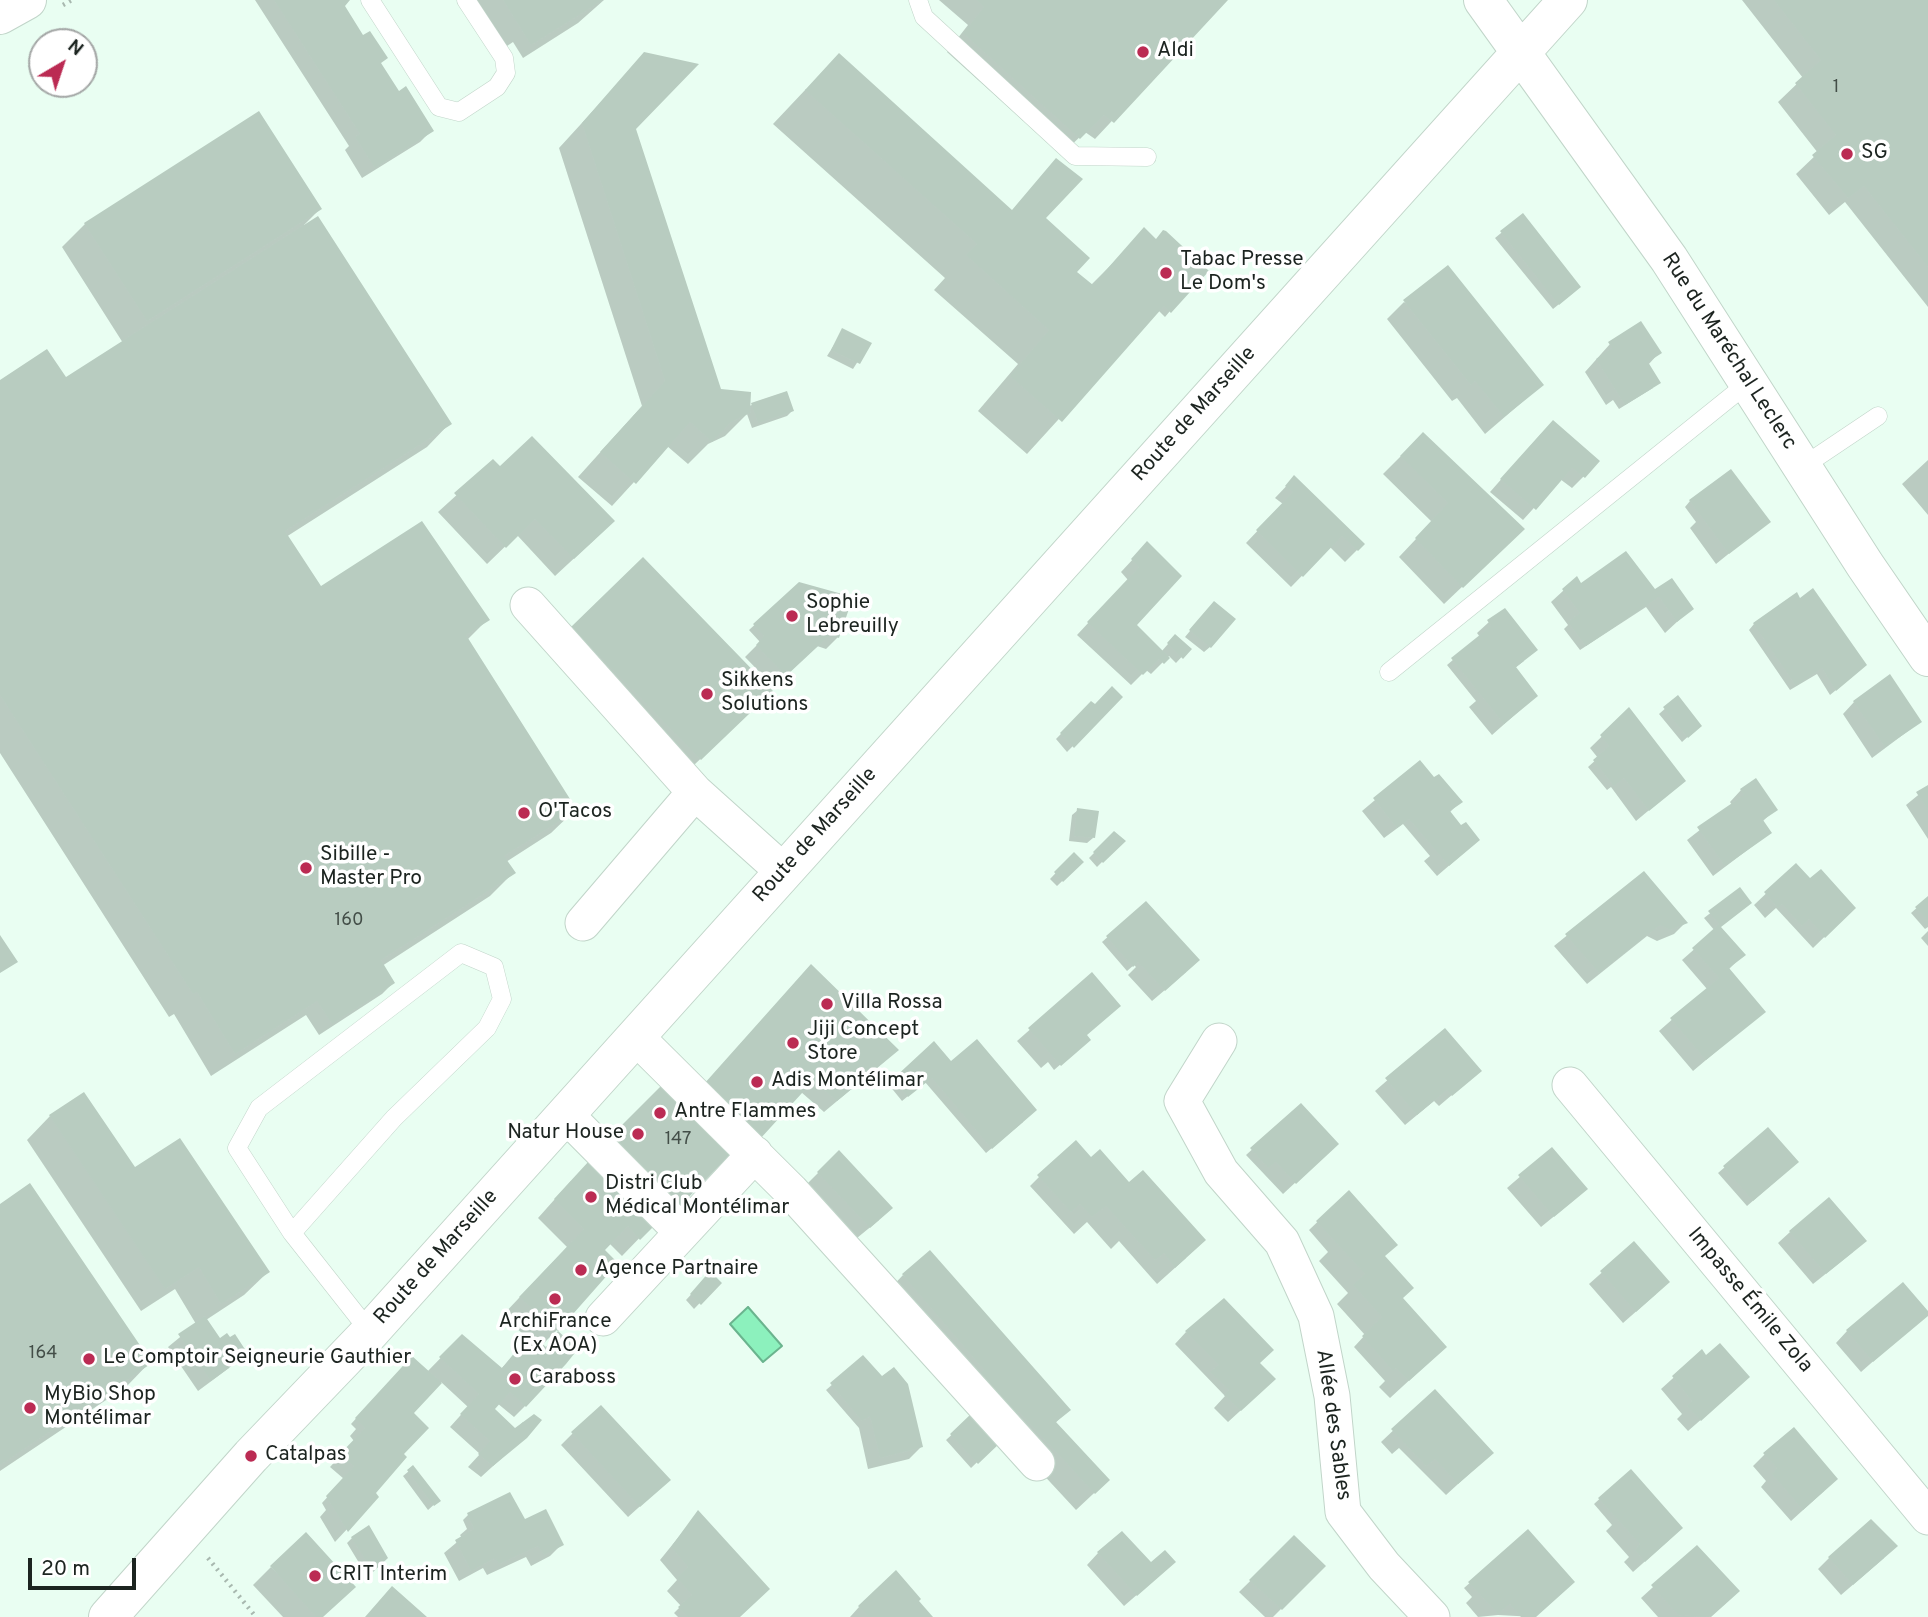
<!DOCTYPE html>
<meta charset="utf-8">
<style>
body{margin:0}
#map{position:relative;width:1928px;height:1617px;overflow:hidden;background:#e9fef2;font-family:Overpass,sans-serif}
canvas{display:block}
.north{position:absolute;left:28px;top:28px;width:70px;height:70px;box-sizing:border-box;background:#fff;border:2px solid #a4a7a6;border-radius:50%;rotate:39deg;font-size:19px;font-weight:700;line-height:28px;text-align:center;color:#1c2420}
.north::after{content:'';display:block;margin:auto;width:24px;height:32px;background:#bb2b53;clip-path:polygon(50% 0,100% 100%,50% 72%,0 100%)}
.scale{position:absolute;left:28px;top:1558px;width:108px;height:32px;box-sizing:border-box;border:4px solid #1c2420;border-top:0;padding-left:9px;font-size:21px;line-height:24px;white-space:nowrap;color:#1c2420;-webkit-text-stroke:5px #fff;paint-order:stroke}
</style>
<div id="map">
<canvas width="1928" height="1617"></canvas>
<div class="north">N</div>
<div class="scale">20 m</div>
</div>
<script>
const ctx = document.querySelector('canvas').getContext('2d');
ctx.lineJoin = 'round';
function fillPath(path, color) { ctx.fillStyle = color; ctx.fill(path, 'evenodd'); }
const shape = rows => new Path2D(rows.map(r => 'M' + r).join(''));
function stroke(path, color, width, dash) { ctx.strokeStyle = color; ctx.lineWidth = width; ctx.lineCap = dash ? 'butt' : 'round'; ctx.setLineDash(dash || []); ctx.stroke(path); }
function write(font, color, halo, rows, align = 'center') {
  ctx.font = font + ' Overpass,sans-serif'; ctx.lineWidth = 7; ctx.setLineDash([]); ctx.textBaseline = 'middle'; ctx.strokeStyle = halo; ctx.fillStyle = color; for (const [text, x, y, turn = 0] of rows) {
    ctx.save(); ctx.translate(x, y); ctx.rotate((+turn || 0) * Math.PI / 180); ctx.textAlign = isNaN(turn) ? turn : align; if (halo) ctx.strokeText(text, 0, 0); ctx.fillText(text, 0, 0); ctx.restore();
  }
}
const water = shape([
 [748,1307,782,1346,763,1362,730,1324,748,1307]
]);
fillPath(water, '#8cf1bd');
stroke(water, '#6ab48e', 2);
fillPath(shape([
 [255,0,348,0,343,7,399,93,432,130,420,142,362,178,345,150,349,146],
 [465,0,604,0,578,23,523,58,513,42,498,52],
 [939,0,1225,0,1095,139,1085,132,1061,155,947,52,968,25],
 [1742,0,1928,0,1928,307,1845,202,1829,215,1796,174,1818,153,1778,102,1803,78],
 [645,54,634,129,720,390,749,406,785,393,792,411,787,416,752,428,747,414,725,436,708,444,688,464,667,446,612,506,578,477,642,406,559,148],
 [806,89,1012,212,1044,217,1075,272,1091,285,1124,252,1170,311,1165,317,1158,310,1027,454,978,411,1018,364,934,290,945,278,773,124],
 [320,209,304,225,450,423,427,447,286,537,320,588,488,619,467,640,575,810,551,833,506,862,513,873,490,896,382,966,393,983,382,994,319,1035,306,1015,211,1076,174,1014,169,1017,0,753,0,382,65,379,123,343,62,247,85,224],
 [1523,215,1574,292,1553,309,1495,238],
 [1404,302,1542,385,1485,434,1457,398,1452,401,1387,319],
 [843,331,869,344,853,369,827,356],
 [1610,344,1659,353,1648,365,1653,388,1619,409,1613,400,1606,405,1585,372],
 [1423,434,1504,547,1444,604,1399,557,1432,522,1383,474],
 [1541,434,1584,476,1572,488,1560,479,1523,520,1490,492],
 [1928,460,1928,515,1902,484],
 [493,462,595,539,555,576,517,535,487,564,438,512],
 [1294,478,1363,544,1345,562,1330,547,1291,587,1246,543,1283,504,1275,498],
 [1690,501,1768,522,1716,564,1690,528,1696,522,1685,507],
 [1147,544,1134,625,1161,652,1175,636,1189,649,1176,663,1169,656,1151,674,1146,670,1131,685,1077,635,1128,580,1121,572],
 [1576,579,1581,586,1655,592,1692,608,1665,633,1646,607,1580,650,1564,629,1568,625,1551,602],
 [799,584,838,637,826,649,817,646,774,687,745,657,760,642,749,630],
 [1209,608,1210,647,1204,652,1185,637],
 [1489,622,1524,661,1515,668,1536,696,1492,735,1469,707,1476,701,1447,665,1480,637,1477,633],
 [1754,624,1859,671,1830,695,1817,674,1790,690,1749,630],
 [573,628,748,714,676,782,549,651],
 [1121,697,1067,752,1056,739,1091,703,1095,706],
 [1677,698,1694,731,1682,742,1659,714],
 [1854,702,1920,722,1872,758,1843,714],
 [1629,710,1684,781,1636,821,1611,787,1607,790,1588,767,1598,758,1590,748],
 [1419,763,1434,780,1461,801,1449,813,1466,851,1437,876,1424,861,1430,856,1403,824,1384,838,1362,811],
 [1928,787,1928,839,1906,805],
 [1741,790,1775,809,1762,822,1770,833,1713,876,1687,840,1732,805,1730,802],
 [1078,810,1093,838,1087,843,1069,841,1072,815],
 [1114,833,1123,841,1097,867,1089,858],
 [1074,854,1082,862,1057,886,1050,879],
 [1796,865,1810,881,1854,908,1813,948,1776,908,1765,918,1754,905],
 [1644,873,1685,923,1674,934,1657,941,1647,936,1587,984,1554,946],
 [1740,890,1719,927,1743,955,1728,970,1763,1012,1693,1071,1659,1031,1707,989,1682,960,1715,931,1704,918],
 [1928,898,1928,927,1925,929,1911,913],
 [1146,903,1186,972,1152,1001,1128,975,1136,967,1134,965,1127,971,1102,942],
 [1928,931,1928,946,1921,938],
 [1092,975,1083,1045,1054,1070,1048,1062,1041,1068,1017,1041],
 [794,984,885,1061,824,1112,801,1092],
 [1445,1030,1480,1071,1439,1106,1434,1101,1405,1125,1375,1091],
 [934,1043,951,1064,1023,1122,986,1153,925,1082,902,1101,889,1085],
 [1301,1105,1325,1155,1283,1194,1246,1155],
 [50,1116,134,1169,268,1272,244,1295,206,1320,229,1368,198,1391,168,1347,196,1324,175,1289,141,1311,27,1140],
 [1768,1130,1785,1173,1747,1206,1718,1173],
 [1552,1149,1574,1200,1541,1227,1507,1188],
 [839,1152,879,1220,857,1238,806,1185],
 [1091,1159,1186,1258,1157,1284,1119,1241,1111,1249,1087,1222,1074,1234,1030,1186,1039,1177],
 [571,1181,651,1226,622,1256,609,1243,603,1250,557,1330,541,1346,525,1406,514,1417,497,1403,492,1409,515,1430,523,1422,526,1424,525,1437,481,1477,468,1467,480,1454,450,1427,468,1407,441,1382,412,1413,402,1454,374,1493,377,1497,335,1542,320,1517,326,1510,322,1503,344,1479,330,1467,354,1441,350,1436,356,1429,351,1424,400,1370,427,1372,462,1336,501,1369,529,1339,502,1316,567,1247,538,1218],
 [1349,1192,1383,1257,1427,1364,1390,1398,1379,1387,1385,1381,1354,1347,1365,1335,1337,1304,1348,1293,1319,1261,1328,1252,1309,1230],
 [0,1206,150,1362,127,1386,0,1471],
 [1790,1232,1853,1252,1813,1284,1778,1243],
 [1634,1244,1656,1294,1623,1323,1589,1284],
 [710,1274,719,1283,694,1309,686,1300],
 [903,1275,1068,1410,1055,1423,1108,1480,1076,1510,1000,1428,886,1293],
 [1928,1313,1861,1372,1836,1343,1847,1331],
 [1186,1332,1258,1363,1262,1391,1228,1422,1214,1408,1225,1396,1175,1344],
 [1702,1352,1736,1389,1688,1431,1677,1419,1682,1414,1661,1389],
 [863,1358,882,1379,921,1447,909,1459,868,1469,859,1428,826,1390],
 [1435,1391,1492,1453,1446,1495,1399,1448,1392,1454,1381,1442],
 [972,1416,997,1443,971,1468,946,1440],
 [573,1433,657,1491,628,1517,561,1445],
 [1765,1454,1824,1491,1791,1521,1761,1487,1766,1481,1753,1466],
 [409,1471,438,1501,428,1510,403,1476],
 [1607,1492,1669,1540,1633,1572,1624,1562,1629,1557,1606,1531,1612,1525,1594,1504],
 [698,1513,738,1617,678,1617,674,1613,681,1606,667,1591,677,1580,660,1560],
 [468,1515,524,1521,562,1544,550,1556,531,1566,526,1557,487,1575,483,1568,459,1581,444,1553,462,1538,460,1535,467,1529,463,1520],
 [1528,1532,1535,1617,1498,1615,1478,1617,1466,1603,1472,1597,1464,1588],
 [352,1538,386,1557,367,1576,347,1543],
 [1294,1538,1324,1566,1273,1617,1265,1617,1239,1592],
 [1697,1547,1726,1603,1709,1617,1658,1617,1641,1598],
 [1098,1553,1151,1565,1162,1573,1124,1606,1087,1565],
 [1829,1558,1884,1558,1841,1595,1818,1569],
 [271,1567,322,1617,283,1617,253,1585],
 [859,1607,931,1617,850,1617]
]), '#0003');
fillPath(shape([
 [274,0,350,0,345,6,363,35,370,31,388,58,381,63,399,91,406,86,434,131,375,168,355,137,360,134],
 [503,0,603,0,531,45],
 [977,0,1228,0,1114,123,1104,115,1080,139,963,33,984,7],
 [1774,0,1928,0,1928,267,1864,186,1848,198,1812,155,1836,135,1795,83,1821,60],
 [644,52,699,64,636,129,721,389,751,392,750,413,731,422,712,442,690,422,636,484,600,452,665,381,582,123],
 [839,53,1012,210,1056,158,1083,179,1046,218,1090,258,1077,272,1093,285,1144,227,1156,239,1163,230,1166,231,1209,271,1171,313,1164,306,1062,422,1010,376,1049,330,966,255,977,244,805,90],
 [259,111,322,209,147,321,84,223],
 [1523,213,1581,287,1559,305,1500,231],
 [318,216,452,424,285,531,321,586,422,521,490,620,466,635,577,810,504,856,516,873,381,960,395,983,332,1024,317,1001,235,1054,197,992,193,994,0,695,0,380,47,349,66,377],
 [1448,265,1544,385,1504,417,1475,381,1471,385,1403,300],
 [1641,321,1662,353,1648,362,1661,383,1625,405,1596,359,1612,348,1608,342],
 [842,328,872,343,860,364,831,350],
 [787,391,794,411,758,423,751,403],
 [1553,420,1600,461,1585,478,1572,468,1536,510,1500,479],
 [1423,432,1525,529,1463,588,1415,538,1448,503,1400,456],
 [532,436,615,521,574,559,535,519,506,548,454,493,493,459,500,466],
 [1731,469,1771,522,1729,554,1689,500],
 [1294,475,1365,544,1358,551,1342,536,1303,577,1256,530,1293,492,1285,486],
 [1147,541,1182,576,1137,625,1170,658,1164,664,1159,659,1143,675,1087,622,1139,567,1131,559],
 [1626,551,1655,589,1672,578,1694,609,1677,622,1659,597,1586,646,1568,622,1580,613,1562,589,1577,576,1581,583],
 [643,557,773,691,701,760,571,627],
 [799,582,853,597,839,638,830,635,786,676,756,645,764,636,753,624],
 [1813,588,1867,665,1836,691,1822,668,1796,686,1753,623,1797,592,1800,598],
 [1214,601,1236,619,1211,648,1189,630],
 [1505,608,1538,650,1516,667,1538,696,1504,724,1451,658,1491,626,1487,620],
 [1175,634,1192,649,1183,659,1167,643],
 [1890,674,1922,722,1885,747,1853,701],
 [1112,686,1123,697,1074,748,1060,733,1091,701,1095,704],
 [1678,695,1702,726,1688,738,1663,707],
 [1629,707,1686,781,1649,811,1624,778,1614,786,1593,760,1609,746,1600,735],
 [1420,760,1434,777,1439,774,1463,802,1450,811,1461,825,1466,822,1480,840,1449,866,1409,819,1397,828,1373,798],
 [1756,778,1778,810,1763,820,1772,833,1725,866,1697,827,1744,795,1740,789],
 [1928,785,1928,810,1916,792],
 [1077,808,1099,811,1095,838,1074,836],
 [1114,831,1126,841,1103,863,1093,852],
 [1074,852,1084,862,1063,882,1054,872],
 [1796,863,1810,878,1821,869,1856,908,1825,938,1809,919,1802,926,1782,904,1778,908,1764,892],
 [1644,871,1688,923,1670,930,1660,925,1599,973,1565,934],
 [1740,887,1752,903,1721,927,1746,955,1729,968,1766,1012,1706,1060,1670,1018,1719,978,1692,948,1719,924,1708,911],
 [1928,896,1928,921,1915,907],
 [1146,901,1200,960,1165,991,1138,962,1133,967,1106,936],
 [0,935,18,962,0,973],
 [811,964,899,1050,837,1101,813,1081,760,1139,704,1084],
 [1092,972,1121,1006,1087,1035,1091,1040,1061,1066,1028,1028],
 [1445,1028,1482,1071,1452,1096,1447,1090,1417,1115,1385,1078],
 [977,1039,1037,1110,992,1149,932,1078,908,1097,893,1079,934,1041,951,1061],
 [662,1085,733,1152,680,1206,610,1137],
 [84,1092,135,1167,180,1138,270,1272,221,1304,199,1267,165,1289,49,1115],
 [1301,1103,1339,1144,1296,1184,1276,1162,1268,1168,1250,1148],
 [1768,1127,1799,1162,1753,1201,1723,1166],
 [1076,1140,1091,1157,1100,1149,1129,1182,1143,1170,1206,1240,1175,1268,1164,1253,1155,1260,1106,1206,1092,1217,1080,1204,1071,1212,1037,1175],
 [1552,1147,1588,1189,1554,1217,1518,1175],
 [839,1150,893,1208,870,1228,817,1172],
 [589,1161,654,1226,640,1240,628,1226,605,1250,618,1263,558,1331,578,1349,566,1364,526,1407,510,1392,495,1409,515,1428,534,1414,542,1420,527,1438,493,1466,478,1454,490,1441,460,1414,479,1394,439,1357,462,1334,502,1368,530,1334,546,1347,558,1331,519,1297,584,1229,554,1199],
 [30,1183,152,1363,0,1465,0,1204],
 [1349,1190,1398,1245,1385,1256,1414,1288,1403,1298,1447,1347,1409,1381,1396,1368,1393,1371,1362,1336,1382,1317,1353,1285,1365,1274,1316,1221],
 [1829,1197,1867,1241,1826,1274,1789,1231],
 [1634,1241,1670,1282,1636,1312,1600,1271],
 [930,1250,1071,1410,1056,1422,1110,1480,1095,1494,1019,1412,1015,1415,981,1372,984,1370,902,1274],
 [710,1271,722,1283,701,1305,690,1294],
 [1903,1282,1928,1311,1928,1316,1873,1362,1846,1330],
 [1224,1298,1274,1350,1260,1363,1276,1379,1241,1411,1224,1395,1229,1390,1210,1372,1219,1365,1185,1331],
 [205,1316,220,1338,227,1333,230,1337,235,1334,248,1354,211,1381,178,1334],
 [1720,1343,1750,1377,1701,1421,1687,1406,1692,1401,1672,1376,1702,1349,1706,1355],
 [863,1355,882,1376,894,1367,908,1384,923,1447,880,1458,870,1416,862,1421,830,1383],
 [412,1356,442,1383,414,1413,429,1428,404,1454,407,1457,376,1493,379,1497,348,1532,326,1496,354,1466,340,1454,365,1428,355,1418],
 [1435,1389,1494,1453,1458,1484,1435,1459,1426,1466,1391,1429],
 [601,1405,671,1480,640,1507,571,1432],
 [972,1413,1000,1443,978,1464,950,1434],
 [1794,1427,1838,1479,1803,1510,1772,1474,1777,1468,1763,1453],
 [413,1465,441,1501,434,1506,407,1470],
 [1631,1469,1683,1528,1645,1562,1635,1550,1640,1544,1598,1498],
 [510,1492,525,1519,546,1509,564,1545,544,1555,538,1546,499,1564,495,1558,471,1571,455,1540,474,1529,467,1513],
 [698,1510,770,1589,740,1617,688,1617,678,1607,692,1595,677,1578,688,1567,671,1547],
 [1871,1519,1898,1546,1853,1585,1828,1557],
 [369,1525,388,1558,373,1572,351,1537],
 [1528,1529,1575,1582,1536,1617,1521,1617,1510,1604,1498,1614,1468,1582],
 [1122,1531,1151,1562,1165,1550,1176,1562,1137,1596,1097,1552],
 [306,1532,356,1587,323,1617,316,1617,270,1566],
 [1294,1535,1326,1566,1282,1610,1249,1580],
 [1697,1545,1740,1591,1711,1617,1678,1615,1651,1585],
 [896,1570,921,1599,919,1601,933,1617,869,1617,858,1606],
 [392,1586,427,1617,365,1617]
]), '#b8ccc0');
const service = shape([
 [370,0,439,107,459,112,497,87,506,73,504,58,466,0],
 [918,0,924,17,1075,156,1147,157],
 [1802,467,1878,416],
 [1389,672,1748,383],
 [292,1233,394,1118,487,1028,502,999,494,967,461,953,259,1108,237,1148,292,1233,370,1332]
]);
const minor = shape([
 [528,605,695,792],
 [583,923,695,792,784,872],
 [636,1037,791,1191,1037,1463],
 [1219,1041,1182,1101,1221,1172,1282,1242,1316,1316,1332,1396,1343,1512,1384,1566,1432,1617],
 [1570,1085,1928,1517],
 [566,1115,682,1232],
 [603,1318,755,1154]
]);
const secondary = shape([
 [1483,0,1669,259,1865,565,1928,657],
 [0,15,27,0],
 [108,1617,251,1456,370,1332,1568,0]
]);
stroke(service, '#c1d5c9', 19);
stroke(minor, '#c1d5c9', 37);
stroke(secondary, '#c1d5c9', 40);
stroke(shape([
 [63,5,72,0],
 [208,1558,256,1617]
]), '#a8b8af', 4.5, [2, 5]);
stroke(service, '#fff', 18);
stroke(minor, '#fff', 35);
stroke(secondary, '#fff', 38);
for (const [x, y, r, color] of [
 [1143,52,7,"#bb2b53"],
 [1847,154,7,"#bb2b53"],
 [1166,273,7,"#bb2b53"],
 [792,616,7,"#bb2b53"],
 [707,694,7,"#bb2b53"],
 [524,813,7,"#bb2b53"],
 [306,868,7,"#bb2b53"],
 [827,1004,7,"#bb2b53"],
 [793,1043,7,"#bb2b53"],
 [757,1082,7,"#bb2b53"],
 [660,1113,7,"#bb2b53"],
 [638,1134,7,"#bb2b53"],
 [591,1197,7,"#bb2b53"],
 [581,1270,7,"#bb2b53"],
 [555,1299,7,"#bb2b53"],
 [89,1359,7,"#bb2b53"],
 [515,1379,7,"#bb2b53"],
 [30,1408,7,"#bb2b53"],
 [251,1456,7,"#bb2b53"],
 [315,1576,7,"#bb2b53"]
]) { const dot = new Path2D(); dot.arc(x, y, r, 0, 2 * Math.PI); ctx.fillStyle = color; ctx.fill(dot); stroke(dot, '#fff', 2.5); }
write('18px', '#434e48', null, [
 ["1",1836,88],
 ["160",349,921],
 ["147",678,1140],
 ["164",43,1354]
]);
write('21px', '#1c2420', '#fff', [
 ["Aldi",1157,52],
 ["SG",1861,154],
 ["Tabac Presse",1180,261],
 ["Le Dom's",1180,285],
 ["Sophie",806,604],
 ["Lebreuilly",806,628],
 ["Sikkens",721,682],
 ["Solutions",721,706],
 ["O'Tacos",538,813],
 ["Sibille -",320,856],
 ["Master Pro",320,880],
 ["Villa Rossa",841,1004],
 ["Jiji Concept",807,1031],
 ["Store",807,1055],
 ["Adis Montélimar",771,1082],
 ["Antre Flammes",674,1113],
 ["Natur House",624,1134,"right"],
 ["Distri Club",605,1185],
 ["Médical Montélimar",605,1209],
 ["Agence Partnaire",595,1270],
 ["ArchiFrance",555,1323,"center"],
 ["(Ex AOA)",555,1347,"center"],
 ["Le Comptoir Seigneurie Gauthier",103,1359],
 ["Caraboss",529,1379],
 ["MyBio Shop",44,1396],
 ["Montélimar",44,1420],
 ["Catalpas",265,1456],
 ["CRIT Interim",329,1576]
], 'left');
write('21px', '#1c2420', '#fff', [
 ["Rue du Maréchal Leclerc",1728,352,57],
 ["Route de Marseille",1195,415,-48],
 ["Route de Marseille",816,836,-48],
 ["Route de Marseille",437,1258,-48],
 ["Impasse Émile Zola",1749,1301,50],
 ["Allée des Sables",1332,1425,82]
]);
</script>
